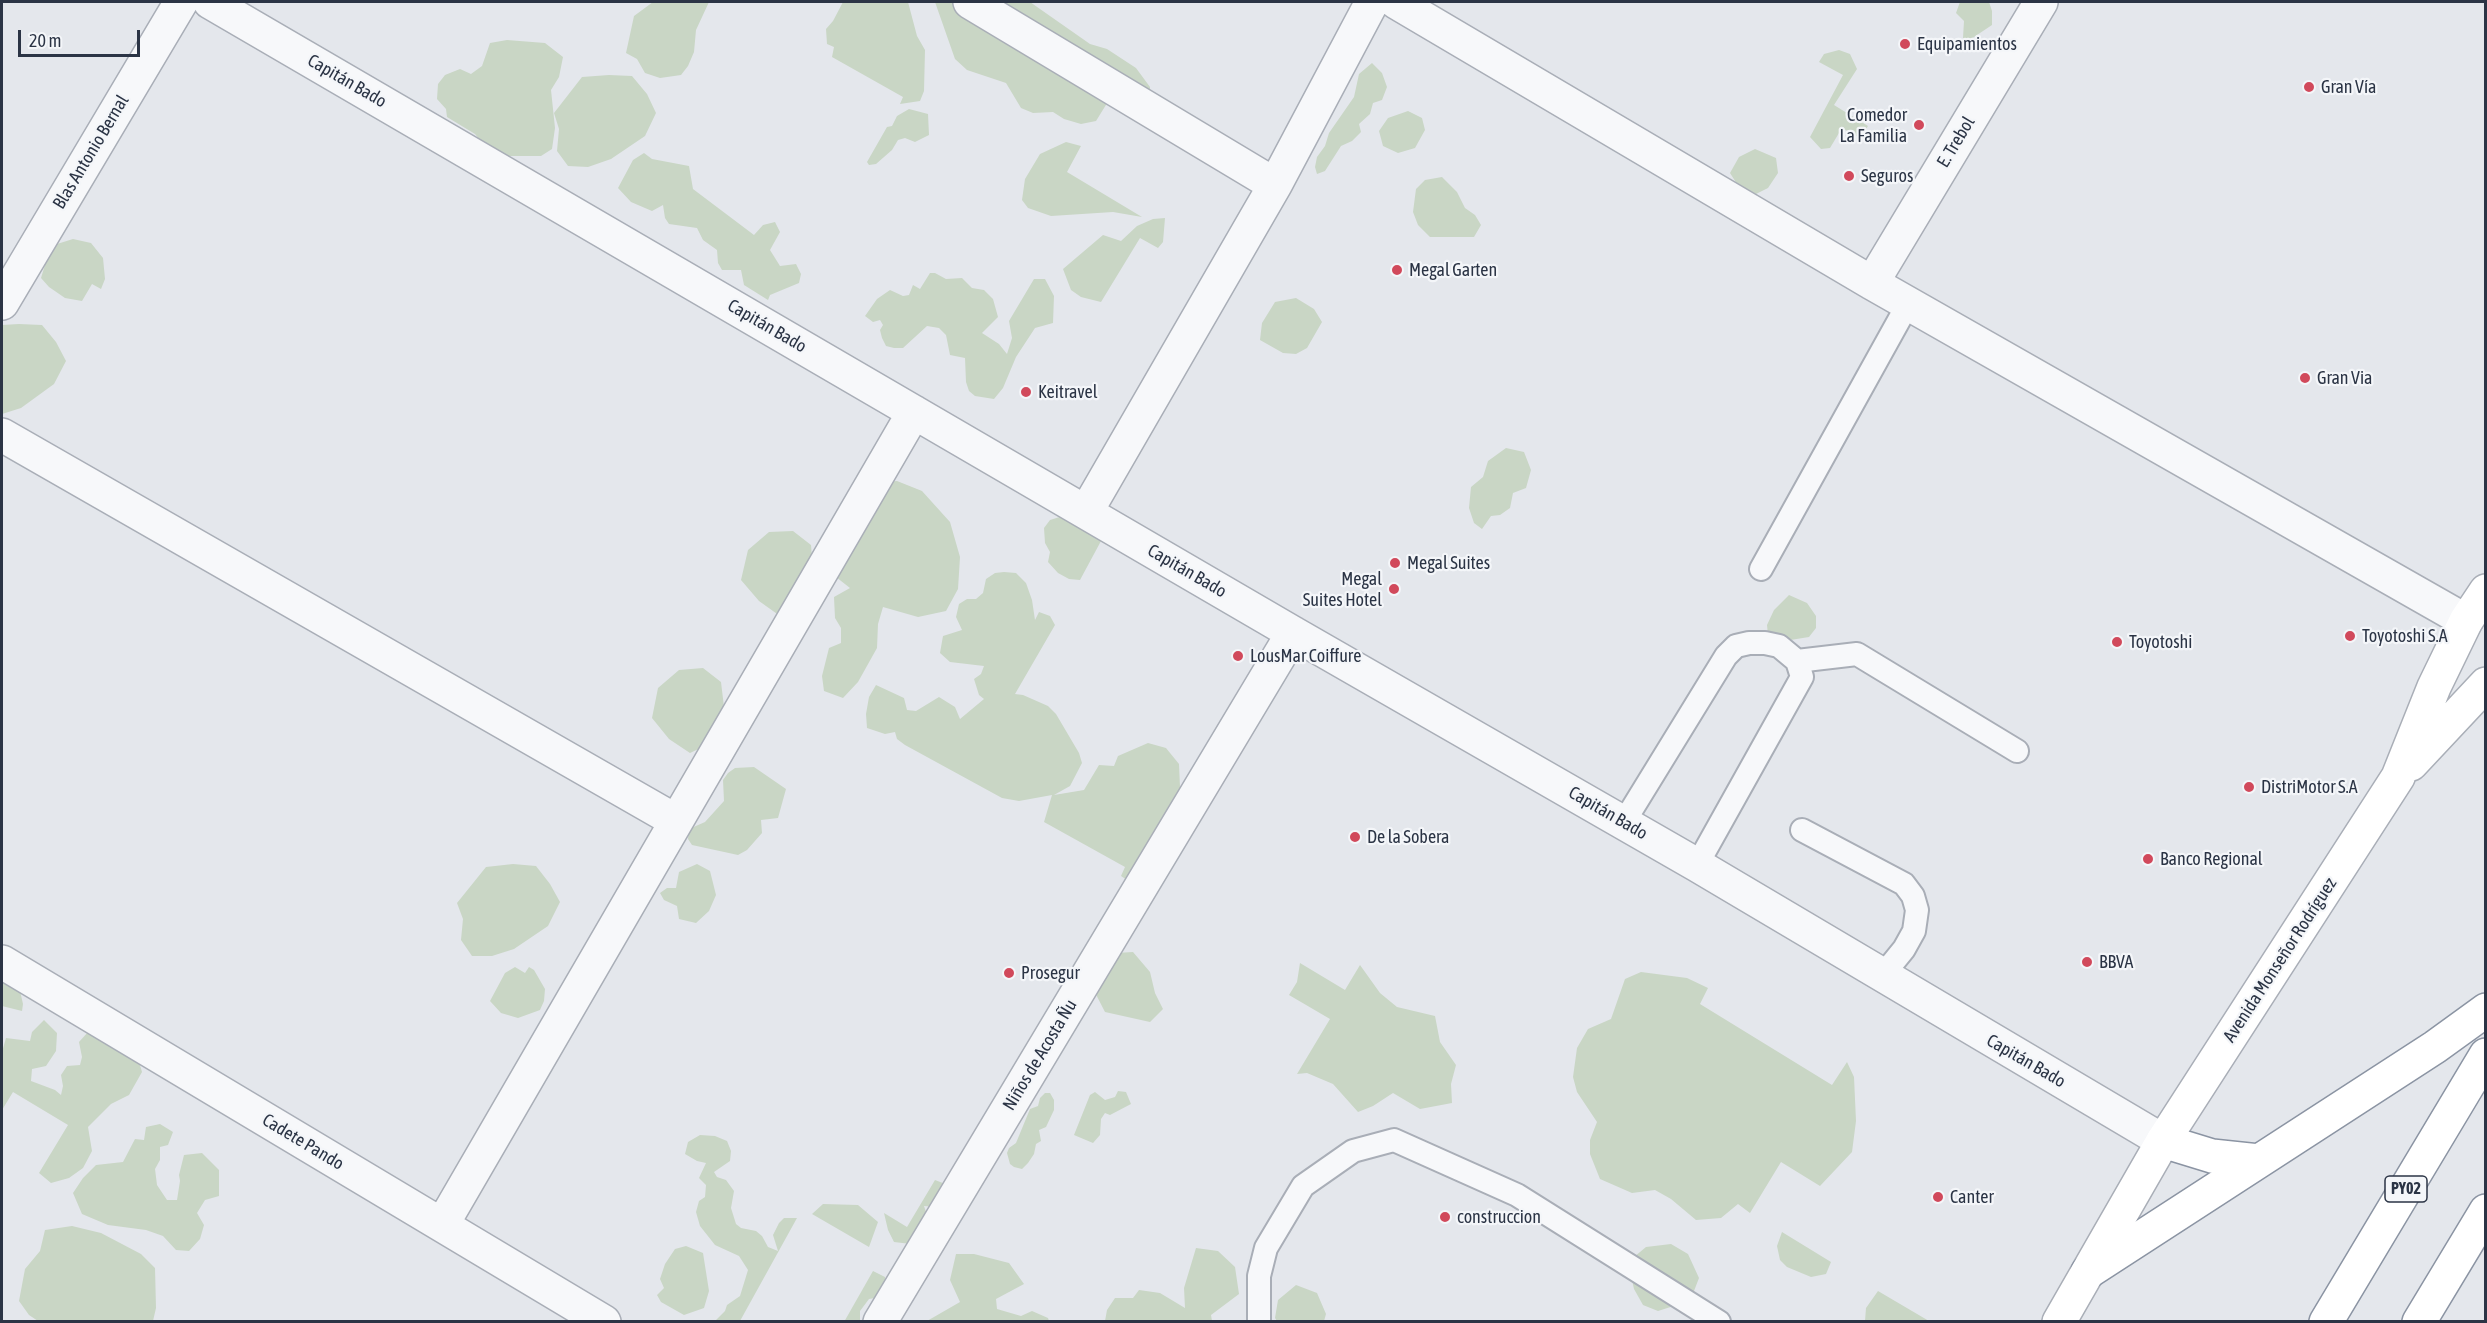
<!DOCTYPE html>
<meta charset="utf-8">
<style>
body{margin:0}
#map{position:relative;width:2487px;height:1323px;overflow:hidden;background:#e4e7ec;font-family:"Asap Condensed",sans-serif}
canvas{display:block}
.frame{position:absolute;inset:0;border:3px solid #2b3445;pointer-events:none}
.scale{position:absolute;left:18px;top:30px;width:122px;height:27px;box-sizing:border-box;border:3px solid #2b3445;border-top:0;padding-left:8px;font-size:18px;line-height:21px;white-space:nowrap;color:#2b3445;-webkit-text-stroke:4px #f4f6f9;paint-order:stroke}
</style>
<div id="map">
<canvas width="2487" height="1323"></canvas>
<div class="frame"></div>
<div class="scale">20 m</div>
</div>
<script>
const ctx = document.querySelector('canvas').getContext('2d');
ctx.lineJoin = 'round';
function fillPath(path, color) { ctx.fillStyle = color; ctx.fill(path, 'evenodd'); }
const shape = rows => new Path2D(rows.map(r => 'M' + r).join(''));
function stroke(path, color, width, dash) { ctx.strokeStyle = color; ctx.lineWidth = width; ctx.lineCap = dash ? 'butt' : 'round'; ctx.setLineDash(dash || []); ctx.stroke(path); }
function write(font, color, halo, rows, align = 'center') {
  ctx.font = font + ' "Asap Condensed",sans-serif'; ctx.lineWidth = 4.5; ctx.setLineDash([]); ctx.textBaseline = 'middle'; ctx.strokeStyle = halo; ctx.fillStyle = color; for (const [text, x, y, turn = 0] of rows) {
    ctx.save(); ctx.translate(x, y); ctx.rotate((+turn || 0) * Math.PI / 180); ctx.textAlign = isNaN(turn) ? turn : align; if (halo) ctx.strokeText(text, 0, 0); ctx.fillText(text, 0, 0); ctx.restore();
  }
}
fillPath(shape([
 [653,2,709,2,696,30,694,52,688,66,681,75,660,78,645,73,637,59,626,53,634,16],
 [843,2,908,2,917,36,925,50,924,91,920,101,900,104,903,97,832,57,834,47,827,44,826,29,833,21],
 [935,2,1030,2,1090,44,1107,49,1136,68,1150,87,1150,108,1109,100,1096,121,1081,124,1064,119,1053,112,1033,113,1021,108,1006,83,967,70,955,59],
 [1960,2,1989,2,1992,11,1992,25,1968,41,1963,38,1964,21,1956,13],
 [507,40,545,43,563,57,559,77,551,90,555,128,552,149,541,156,503,156,484,145,475,134,447,117,446,109,437,99,438,84,445,75,460,69,471,74,482,66,490,43],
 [1839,50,1850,54,1857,69,1834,105,1868,126,1860,138,1842,128,1830,148,1821,149,1810,137,1843,75,1819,62,1824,54],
 [1372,63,1382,73,1387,87,1382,100,1373,103,1370,114,1359,124,1361,132,1352,141,1341,146,1325,171,1317,174,1315,167,1317,157,1325,146,1329,133,1354,97,1359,74],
 [609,75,632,76,647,94,656,113,645,136,611,159,588,167,568,166,557,151,559,129,554,113,582,77],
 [909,109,928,114,929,135,915,142,905,138,898,140,892,150,876,164,869,165,867,162,887,127,892,126,897,116],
 [1408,111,1422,118,1425,130,1415,148,1398,153,1383,146,1379,131,1388,118],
 [1066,142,1081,146,1067,172,1142,217,1113,212,1051,216,1028,208,1022,200,1025,179,1040,154],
 [1755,149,1776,158,1778,173,1768,188,1756,194,1737,184,1730,173,1739,157],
 [644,153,652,159,689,166,693,189,754,235,763,225,775,222,780,232,770,250,780,266,796,264,801,274,799,283,770,295,768,300,744,285,741,270,722,270,718,263,717,250,703,240,697,228,669,224,665,218,663,205,652,211,631,202,618,188,633,160],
 [1442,177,1457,192,1465,208,1475,215,1481,225,1474,237,1430,237,1418,225,1413,212,1416,189,1425,180],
 [1165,218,1163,242,1158,248,1140,238,1101,302,1081,297,1071,290,1063,269,1103,235,1121,241,1137,226,1153,219],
 [73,239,91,243,103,258,105,279,101,289,92,284,82,301,65,298,49,287,41,278,48,255,57,244],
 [930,273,935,273,946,279,962,278,972,288,984,290,993,299,998,317,982,333,999,344,1007,354,1012,338,1009,321,1034,279,1045,279,1054,296,1053,323,1035,328,1016,357,1003,388,994,399,975,396,969,391,966,382,965,358,950,355,946,335,939,328,927,326,903,348,894,348,886,346,882,338,880,330,883,325,880,320,873,322,865,316,877,299,890,290,903,296,909,295,913,285,920,289],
 [1296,298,1314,309,1322,322,1307,348,1296,354,1283,353,1260,340,1262,323,1275,302],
 [19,324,42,325,56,342,66,361,54,384,21,408,2,414,2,325],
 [1506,448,1524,452,1531,470,1526,488,1513,493,1510,508,1500,515,1491,516,1482,529,1474,523,1469,508,1471,487,1483,477,1488,461],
 [897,481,922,491,950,522,960,557,958,589,946,611,918,617,883,607,878,624,877,648,858,682,843,698,824,691,822,676,829,648,841,643,841,628,835,618,834,597,850,588,836,577,873,483],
 [1066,515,1123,543,1116,549,1101,541,1080,580,1069,579,1058,573,1048,562,1050,552,1045,543,1044,528,1050,520],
 [793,531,811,545,813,570,780,616,759,601,741,580,748,550,769,532],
 [1004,572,1016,573,1026,583,1032,600,1035,620,1039,612,1050,616,1055,625,1015,694,1023,695,1048,706,1056,714,1079,753,1082,763,1070,786,1054,795,1084,790,1099,765,1114,766,1118,756,1148,743,1166,748,1179,764,1181,810,1127,880,1121,876,1125,867,1044,822,1052,795,1019,801,1002,798,905,745,897,739,895,732,885,734,867,728,866,714,869,697,876,685,904,698,907,710,916,711,939,697,955,707,960,719,984,699,979,695,974,679,981,674,984,666,950,662,940,653,943,636,962,630,956,617,959,604,967,599,976,599,983,593,986,579,995,573],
 [1789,595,1807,603,1816,616,1816,628,1809,637,1778,642,1768,635,1767,625,1774,610],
 [703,668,721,682,724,707,709,744,690,753,669,739,652,718,658,688,679,670],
 [754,767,786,789,778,818,761,820,762,833,747,850,738,855,692,845,688,839,689,829,705,822,724,801,723,780,728,773,735,768],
 [513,864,536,866,550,884,560,902,548,926,514,949,492,956,472,956,461,940,463,919,457,903,486,867],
 [697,864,710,871,716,895,709,911,696,923,679,919,677,906,664,900,660,893,667,888,676,888,679,872],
 [1133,952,1150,972,1155,993,1163,1009,1150,1022,1105,1012,1087,977,1100,954],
 [2,962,18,982,23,1004,22,1011,2,1006],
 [1300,963,1345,990,1360,965,1380,993,1397,1007,1435,1016,1440,1042,1456,1065,1451,1084,1452,1103,1420,1109,1393,1093,1373,1106,1358,1112,1333,1084,1307,1073,1297,1074,1330,1019,1289,995,1297,982],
 [515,967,525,973,529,967,534,970,545,989,544,1001,540,1010,518,1018,501,1013,490,1001,505,973],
 [1641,972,1687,978,1708,988,1700,1004,1832,1085,1847,1062,1854,1077,1856,1121,1852,1152,1820,1186,1781,1162,1750,1213,1738,1204,1721,1218,1696,1220,1671,1199,1655,1190,1632,1193,1600,1179,1590,1154,1590,1140,1597,1122,1577,1092,1573,1077,1577,1048,1588,1029,1611,1019,1625,979],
 [44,1020,57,1033,56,1051,46,1066,32,1069,31,1081,55,1090,61,1095,63,1086,61,1075,67,1066,80,1065,82,1057,79,1042,88,1032,133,1041,142,1072,129,1095,111,1104,88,1127,92,1151,83,1168,69,1178,51,1183,39,1173,68,1125,13,1092,2,1110,2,1052,6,1038,30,1041,32,1032],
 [1118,1091,1126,1092,1131,1104,1110,1115,1105,1113,1101,1119,1100,1135,1093,1143,1074,1135,1090,1095,1095,1092,1105,1100,1115,1097],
 [1045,1093,1050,1093,1054,1100,1054,1110,1046,1127,1039,1130,1041,1141,1036,1144,1034,1154,1028,1163,1022,1169,1014,1167,1010,1164,1007,1153,1009,1148,1016,1143,1030,1109,1038,1106,1040,1098],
 [160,1124,173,1132,168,1145,160,1147,160,1160,155,1169,157,1185,167,1200,177,1200,180,1181,179,1175,184,1155,202,1153,219,1170,219,1196,205,1200,197,1213,204,1225,200,1239,189,1251,176,1250,163,1236,146,1230,108,1225,82,1214,73,1193,83,1178,96,1165,123,1162,135,1139,144,1140,146,1127],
 [700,1135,715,1136,727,1141,731,1151,730,1161,714,1172,717,1177,726,1180,734,1191,731,1208,736,1224,741,1228,756,1231,762,1236,768,1247,778,1251,773,1235,779,1223,784,1218,797,1218,740,1321,715,1321,725,1311,727,1305,740,1296,748,1270,739,1256,715,1245,700,1226,696,1212,699,1201,705,1197,706,1185,699,1178,706,1163,697,1161,685,1154,688,1142],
 [935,1180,948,1185,935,1207,924,1206,930,1224,911,1244,894,1242,888,1230,884,1213,907,1227],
 [823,1204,858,1205,878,1222,869,1247,812,1214],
 [72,1226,101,1233,141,1254,155,1268,156,1308,153,1321,38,1321,29,1315,19,1301,25,1269,40,1251,45,1230],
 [1782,1232,1831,1262,1826,1274,1811,1277,1787,1267,1780,1260,1777,1246],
 [1671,1244,1688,1254,1699,1278,1694,1291,1680,1304,1658,1311,1643,1305,1634,1289,1628,1262,1646,1247],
 [686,1246,703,1253,709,1291,704,1308,684,1315,661,1302,657,1295,664,1288,660,1279,665,1264,675,1249],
 [1196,1248,1218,1251,1235,1267,1239,1294,1211,1315,1212,1321,1105,1321,1107,1310,1115,1298,1133,1298,1139,1290,1160,1293,1185,1308,1184,1288],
 [956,1254,974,1254,1009,1263,1024,1284,996,1299,997,1309,1021,1316,1032,1311,1048,1318,1049,1321,927,1321,960,1302,950,1280],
 [873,1271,885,1277,886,1288,881,1297,869,1299,860,1311,860,1321,844,1322],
 [1296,1285,1317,1293,1326,1314,1324,1321,1277,1321,1275,1318,1278,1300],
 [1878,1291,1929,1321,1865,1321,1866,1308]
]), '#c9d6c5');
const lane = shape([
 [1761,569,1908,304],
 [1797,661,1857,654,2017,751],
 [1624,822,1726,656,1736,646,1749,643,1765,643,1779,646,1797,661,1802,677,1697,865],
 [1802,830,1904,884,1913,896,1917,910,1914,931,1904,949,1882,976],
 [1259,1322,1259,1276,1266,1248,1303,1186,1353,1151,1394,1140,1517,1195,1719,1322]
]);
const street = shape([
 [210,2,1293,633,1697,865,2163,1141],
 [970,2,1275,185],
 [1396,2,1872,283,2466,621],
 [1872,283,2041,2],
 [2,303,181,2],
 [2,435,676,821],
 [1086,512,1275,185,1372,2],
 [2,962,604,1322],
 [442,1225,914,412],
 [880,1322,1293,633]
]);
const secondary = shape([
 [2411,764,2486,684],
 [2059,1322,2163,1141,2398,777,2434,687,2466,621,2486,591]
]);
const highway = shape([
 [2163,1141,2212,1156,2259,1161],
 [2088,1272,2435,1047,2486,1010],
 [2326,1322,2486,1055],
 [2419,1322,2486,1211]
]);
stroke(lane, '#a9aeb7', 26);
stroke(street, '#a9aeb7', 36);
stroke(secondary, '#a9aeb7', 36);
stroke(highway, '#8b94a3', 36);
stroke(lane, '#f7f8fa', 22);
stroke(street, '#f7f8fa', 33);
stroke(secondary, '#fff', 33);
stroke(highway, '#fff', 33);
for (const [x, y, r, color] of [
 [1905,44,6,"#d1495b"],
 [2309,87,6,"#d1495b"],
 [1919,125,6,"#d1495b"],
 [1849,176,6,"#d1495b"],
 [1397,270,6,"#d1495b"],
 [2305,378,6,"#d1495b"],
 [1026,392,6,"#d1495b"],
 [1395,563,6,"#d1495b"],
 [1394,589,6,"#d1495b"],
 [2350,636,6,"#d1495b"],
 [2117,642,6,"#d1495b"],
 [1238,656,6,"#d1495b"],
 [2249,787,6,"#d1495b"],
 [1355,837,6,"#d1495b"],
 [2148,859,6,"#d1495b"],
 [2087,962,6,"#d1495b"],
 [1009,973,6,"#d1495b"],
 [1938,1197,6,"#d1495b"],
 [1445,1217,6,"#d1495b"]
]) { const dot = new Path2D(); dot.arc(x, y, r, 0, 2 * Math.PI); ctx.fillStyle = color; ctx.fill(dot); stroke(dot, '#f4f6f9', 2); }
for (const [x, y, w] of [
 [2406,1189,42]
]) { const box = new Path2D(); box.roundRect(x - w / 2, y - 13, w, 26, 4.5); ctx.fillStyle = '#f4f6f9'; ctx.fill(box); stroke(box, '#2b3445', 1.5); }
write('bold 16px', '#2b3445', null, [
 ["PY02",2406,1189]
]);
write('18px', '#2b3445', '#f4f6f9', [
 ["Equipamientos",1917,44],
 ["Gran Vía",2321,87],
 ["Comedor",1907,115,"right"],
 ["La Familia",1907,136,"right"],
 ["Seguros",1861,176],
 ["Megal Garten",1409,270],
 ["Gran Via",2317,378],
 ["Keitravel",1038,392],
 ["Megal Suites",1407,563],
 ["Megal",1382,579,"right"],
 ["Suites Hotel",1382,600,"right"],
 ["Toyotoshi S.A",2362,636],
 ["Toyotoshi",2129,642],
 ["LousMar Coiffure",1250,656],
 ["DistriMotor S.A",2261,787],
 ["De la Sobera",1367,837],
 ["Banco Regional",2160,859],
 ["BBVA",2099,962],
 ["Prosegur",1021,973],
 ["Canter",1950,1197],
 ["construccion",1457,1217]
], 'left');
write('18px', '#2b3445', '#f4f6f9', [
 ["Capitán Bado",347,81,30],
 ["E. Trebol",1956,142,-59],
 ["Blas Antonio Bernal",91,152,-59],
 ["Capitán Bado",767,326,30],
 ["Capitán Bado",1187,571,30],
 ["Capitán Bado",1608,813,30],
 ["Avenida Monseñor Rodríguez",2280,960,-57],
 ["Niños de Acosta Ñu",1040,1055,-59],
 ["Capitán Bado",2026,1061,30],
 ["Cadete Pando",303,1142,31]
]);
</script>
